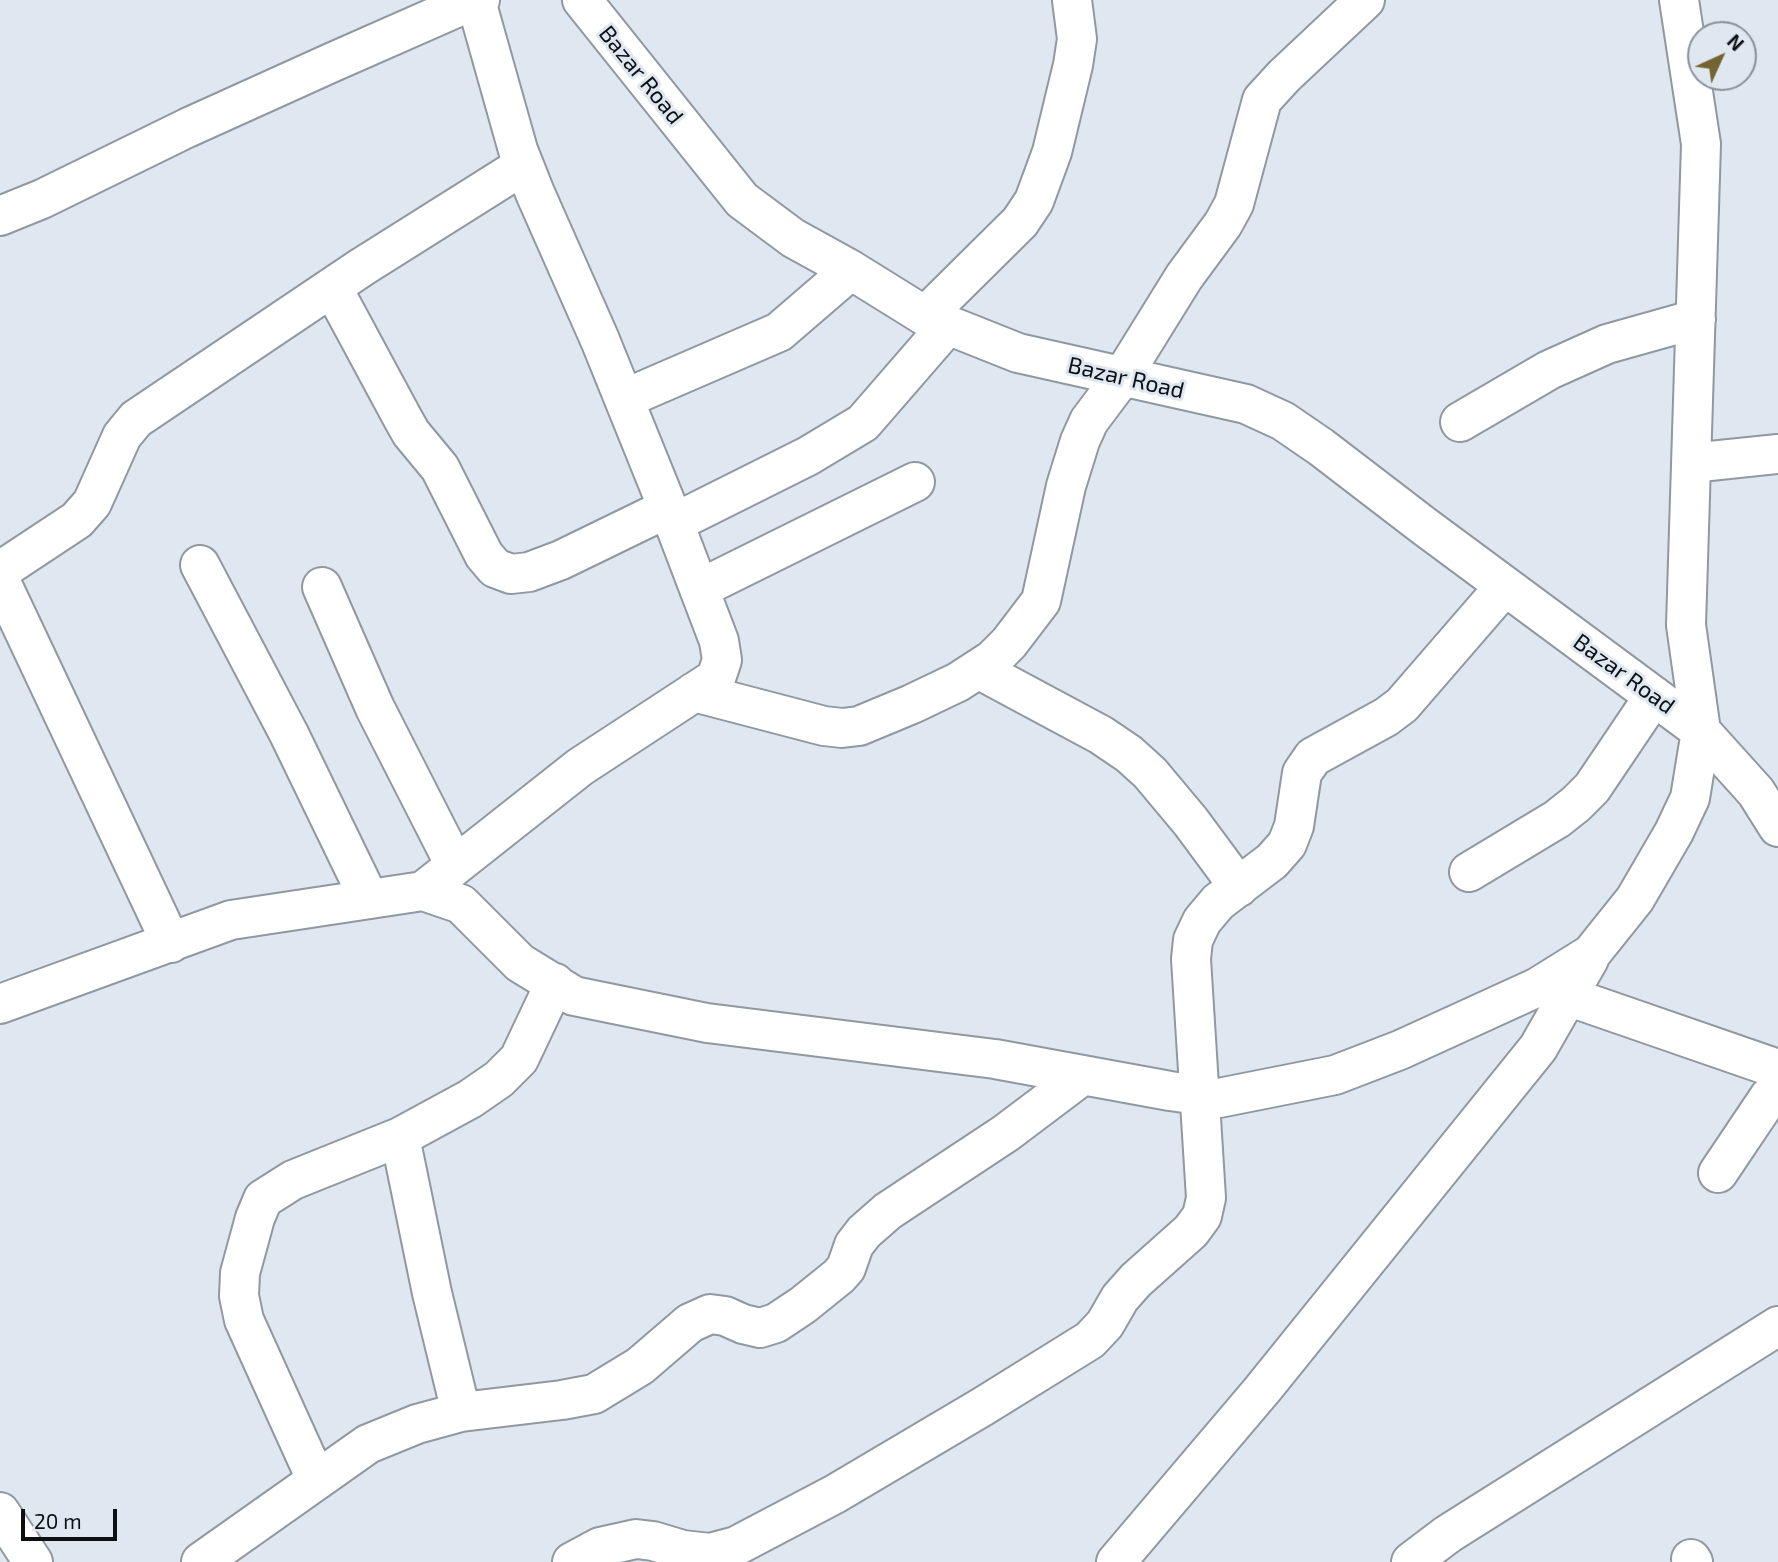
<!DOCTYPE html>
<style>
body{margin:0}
#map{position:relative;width:1778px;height:1562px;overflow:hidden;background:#dfe8f1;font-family:"Exo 2",sans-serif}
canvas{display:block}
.north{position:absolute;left:1687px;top:21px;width:70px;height:70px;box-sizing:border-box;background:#dfe8f1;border:2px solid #8b9298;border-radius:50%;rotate:45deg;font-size:19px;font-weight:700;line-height:28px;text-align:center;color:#0d1013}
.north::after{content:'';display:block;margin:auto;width:24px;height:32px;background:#746432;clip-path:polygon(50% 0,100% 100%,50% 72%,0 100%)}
.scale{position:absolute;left:21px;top:1509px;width:96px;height:32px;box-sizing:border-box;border:4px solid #0d1013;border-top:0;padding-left:9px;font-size:21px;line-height:24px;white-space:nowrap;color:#0d1013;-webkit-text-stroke:5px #dfe8f1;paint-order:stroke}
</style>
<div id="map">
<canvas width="1778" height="1562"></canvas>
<div class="north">N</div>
<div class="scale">20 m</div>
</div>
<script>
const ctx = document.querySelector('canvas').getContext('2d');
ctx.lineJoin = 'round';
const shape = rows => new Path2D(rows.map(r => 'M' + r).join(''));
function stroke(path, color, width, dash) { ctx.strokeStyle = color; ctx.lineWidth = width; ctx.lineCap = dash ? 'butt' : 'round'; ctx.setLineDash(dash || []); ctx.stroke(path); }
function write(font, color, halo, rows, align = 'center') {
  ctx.font = font + ' "Exo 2",sans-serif'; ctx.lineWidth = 6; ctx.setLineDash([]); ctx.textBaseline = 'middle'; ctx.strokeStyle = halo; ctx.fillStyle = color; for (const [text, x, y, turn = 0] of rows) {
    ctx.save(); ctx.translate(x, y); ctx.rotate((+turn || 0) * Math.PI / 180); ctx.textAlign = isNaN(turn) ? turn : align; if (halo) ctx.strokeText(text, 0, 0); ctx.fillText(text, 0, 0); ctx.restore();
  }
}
const minor = shape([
 [1679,0,1701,144,1686,625,1701,731,1756,792,1778,827],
 [0,216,42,199,187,128,333,62,460,6,480,0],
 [332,287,402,417,411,433,440,468,484,555,495,568,511,574,529,572,561,560,668,508],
 [925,316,1020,222,1034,201,1052,152,1073,65,1077,39,1072,0],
 [624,399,779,332,851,270],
 [1460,422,1549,370,1607,344,1696,319],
 [1691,463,1778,454],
 [674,523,808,456,863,423,948,325],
 [200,565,289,734,369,899],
 [0,571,77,520,92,503,122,436,136,419,362,267,524,165],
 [0,580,171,943],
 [322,587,375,708,455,865],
 [699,589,915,482],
 [978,669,1101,735,1129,754,1150,773,1191,822,1239,887],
 [694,692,824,726,842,728,859,726,912,704,958,682,992,660,1009,643,1041,601,1066,486,1080,441,1089,421,1122,377,1184,277,1223,224,1234,204,1262,100,1284,76,1365,0],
 [1469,872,1557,819,1576,804,1592,788,1654,696],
 [423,891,580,767,716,678,722,660,719,641,674,523,600,340,535,193,518,150,476,1],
 [1567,996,1778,1069],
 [0,1004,231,920,423,891,461,904,520,963,574,996,707,1023,995,1059,1170,1091,1219,1098,1335,1075,1400,1050,1538,987,1591,954,1635,899,1674,832,1690,798,1701,731,1424,526,1321,447,1283,421,1246,404,1018,353,925,316,851,270,793,238,742,200,582,0],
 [400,1137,432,1293,461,1412],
 [1718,1173,1769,1097,1778,1088],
 [316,1479,244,1320,239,1296,240,1273,255,1218,263,1199,293,1180,400,1137,470,1099,499,1079,519,1059,555,983],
 [0,1512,33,1562],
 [1691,1559,1693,1562],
 [201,1562,368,1444,417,1424,461,1412,562,1400,594,1394,640,1366,690,1323,710,1314,725,1316,743,1324,760,1328,776,1323,803,1305,839,1276,846,1268,854,1245,864,1232,888,1211,1006,1133,1083,1075],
 [572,1562,600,1547,636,1539,653,1541,683,1550,710,1553,736,1546,835,1494,982,1407,1090,1340,1105,1324,1120,1298,1136,1280,1191,1231,1202,1216,1206,1198,1191,959,1193,940,1202,921,1218,902,1272,861,1287,844,1294,826,1302,773,1313,757,1386,717,1402,705,1505,586],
 [1116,1562,1262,1390,1538,1048,1589,959],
 [1411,1562,1448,1534,1778,1326]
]);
stroke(minor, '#9098a0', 42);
stroke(minor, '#fff', 38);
write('23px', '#0d1013', '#dfe8f1', [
 ["Bazar Road",641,75,51],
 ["Bazar Road",1126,378,13],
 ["Bazar Road",1624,674,36]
]);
</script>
